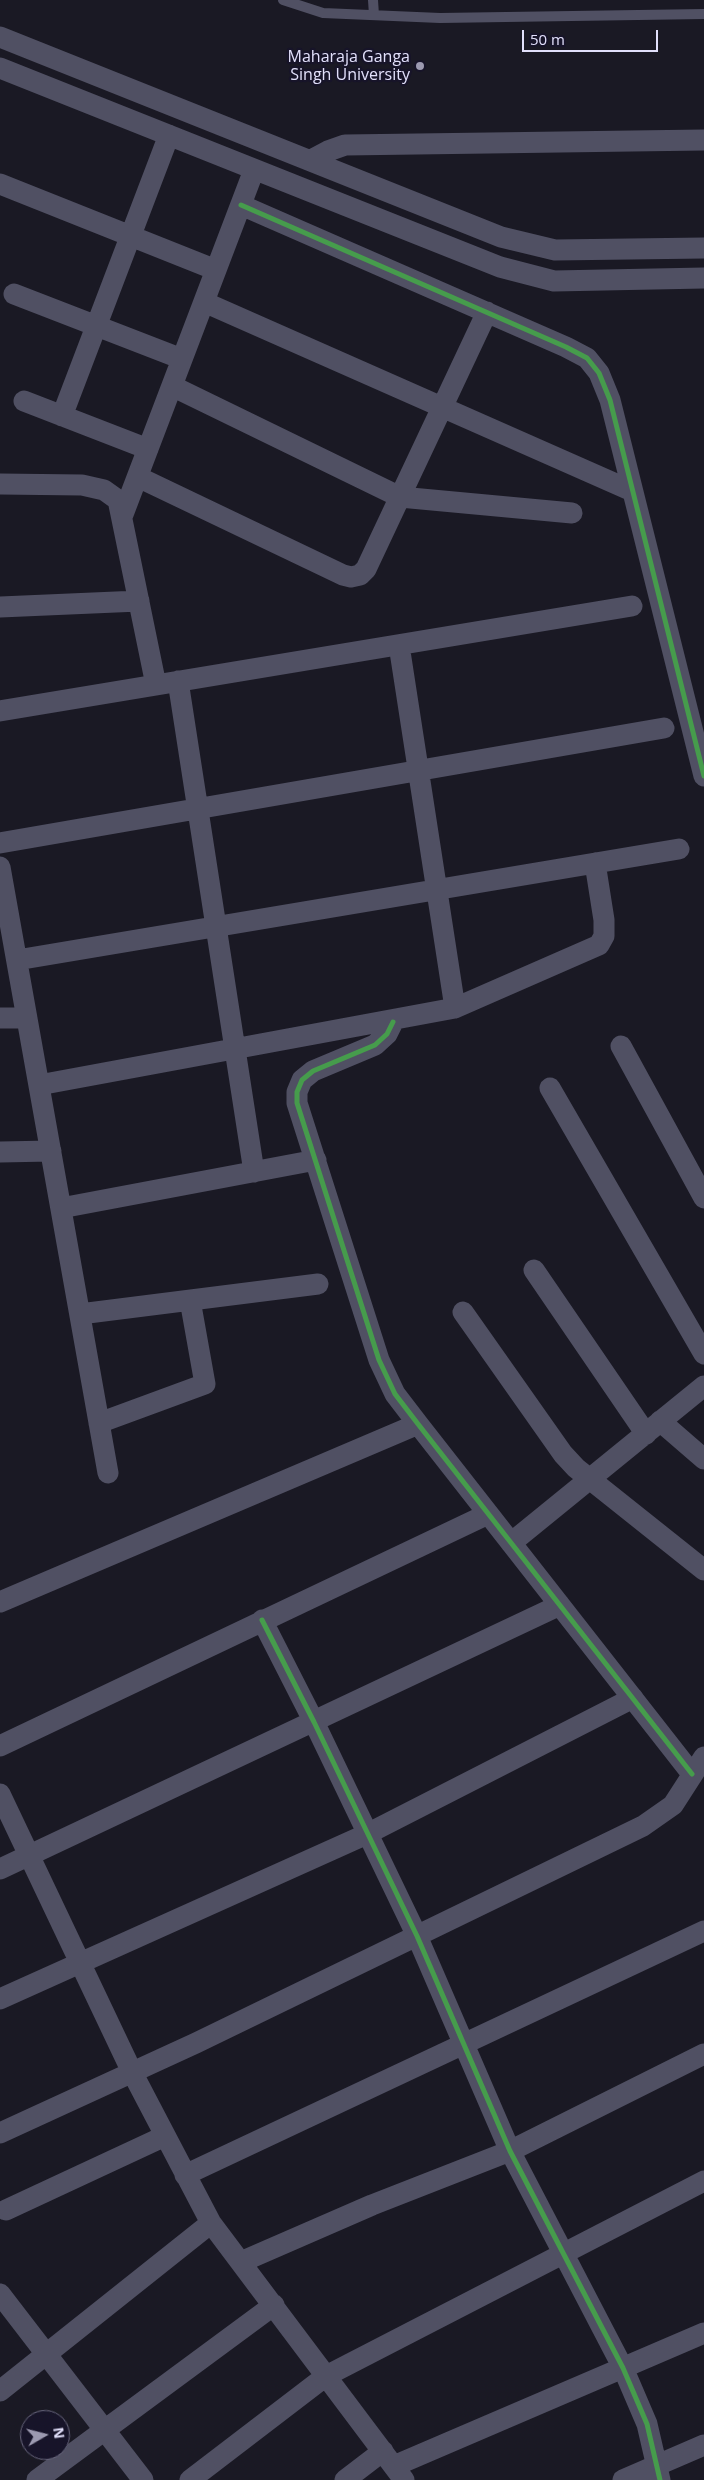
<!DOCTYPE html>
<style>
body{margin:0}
#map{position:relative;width:704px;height:2480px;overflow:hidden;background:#1a1924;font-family:"Open Sans",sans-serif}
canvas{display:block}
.north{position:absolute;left:20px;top:2410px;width:50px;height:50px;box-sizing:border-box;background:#171429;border:1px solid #68667d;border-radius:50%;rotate:82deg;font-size:14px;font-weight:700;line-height:20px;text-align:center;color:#e2e0fb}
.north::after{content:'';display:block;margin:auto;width:18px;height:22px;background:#9c9ab0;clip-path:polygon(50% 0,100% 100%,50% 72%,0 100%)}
.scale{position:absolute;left:522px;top:30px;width:136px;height:22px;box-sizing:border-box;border:2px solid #e2e0fb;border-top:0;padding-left:6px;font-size:15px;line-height:18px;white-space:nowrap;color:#e2e0fb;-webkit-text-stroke:4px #171429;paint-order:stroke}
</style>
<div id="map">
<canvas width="704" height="2480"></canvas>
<div class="north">N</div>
<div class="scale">50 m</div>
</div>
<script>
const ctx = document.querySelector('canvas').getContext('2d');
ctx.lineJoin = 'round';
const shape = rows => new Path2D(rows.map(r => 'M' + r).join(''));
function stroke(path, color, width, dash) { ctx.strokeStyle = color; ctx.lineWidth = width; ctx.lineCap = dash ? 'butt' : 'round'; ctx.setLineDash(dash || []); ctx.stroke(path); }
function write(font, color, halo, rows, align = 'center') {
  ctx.font = font + ' "Open Sans",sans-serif'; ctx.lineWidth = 4.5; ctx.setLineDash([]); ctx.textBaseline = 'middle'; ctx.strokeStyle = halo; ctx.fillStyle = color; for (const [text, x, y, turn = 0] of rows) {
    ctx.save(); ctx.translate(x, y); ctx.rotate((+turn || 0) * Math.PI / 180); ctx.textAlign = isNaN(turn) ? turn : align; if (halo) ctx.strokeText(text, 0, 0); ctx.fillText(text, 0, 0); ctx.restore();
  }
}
stroke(shape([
 [283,0,323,13,440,18,704,14],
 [373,0,374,15]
]), '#505063', 10);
stroke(shape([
 [0,37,501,237,555,250,704,248],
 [0,68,500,267,554,281,704,278],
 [311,160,328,151,345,145,704,140],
 [0,184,216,270],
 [241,205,566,347,587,358,599,373,610,400,704,776],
 [14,294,182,359],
 [204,302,632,491],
 [172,386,400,497,572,513],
 [24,401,148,449],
 [62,416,169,135],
 [138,477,343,575,351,577,360,575,366,569,487,312],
 [0,484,82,485,104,490,118,500,156,685],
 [122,517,254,170],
 [0,607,139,601],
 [399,645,455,1008],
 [178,681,254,1172],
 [0,711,632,606],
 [0,843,664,728],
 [0,867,108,1473],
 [17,960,679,849],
 [0,1018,27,1018],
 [393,1022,387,1034,375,1045,313,1071,302,1080,297,1092,297,1103,379,1360,395,1394,418,1424,692,1774],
 [621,1046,704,1198],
 [39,1085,455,1008,599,945,604,936,604,920,595,863],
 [550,1088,704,1354],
 [0,1152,51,1151],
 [61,1208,316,1160],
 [534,1270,646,1434],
 [463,1312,563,1454,576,1468,704,1570],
 [80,1314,318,1284],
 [660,1421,704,1459],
 [99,1423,205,1384,190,1300],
 [511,1543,704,1386],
 [0,1602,418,1424],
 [262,1620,314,1722,417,1936,510,2151,623,2368,647,2424,660,2480],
 [0,1746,488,1514],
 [0,1794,132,2072,211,2223,404,2480],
 [0,1869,560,1605],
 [0,1999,367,1834,633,1698],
 [0,2133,196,2043,643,1826,673,1805,704,1757],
 [185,2175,704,1931],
 [6,2210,165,2136],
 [241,2262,372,2205,510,2151,704,2054],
 [0,2294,143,2480],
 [0,2391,211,2223],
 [394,2466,704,2333],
 [37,2480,274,2305],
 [190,2480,326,2376,704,2181],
 [345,2480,383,2451],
 [623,2480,704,2445]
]), '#505063', 21);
stroke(shape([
 [241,205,566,347,587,358,599,373,610,400,704,776],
 [393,1022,387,1034,375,1045,313,1071,302,1080,297,1092,297,1103,379,1360,395,1394,418,1424,692,1774],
 [262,1620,314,1722,417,1936,510,2151,623,2368,647,2424,660,2480]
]), '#469c4c', 5);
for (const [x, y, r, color] of [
 [420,66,5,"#9c9ab0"]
]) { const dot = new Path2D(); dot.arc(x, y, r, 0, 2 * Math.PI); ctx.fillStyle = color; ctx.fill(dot); stroke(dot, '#171429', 2); }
write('16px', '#e2e0fb', '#171429', [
 ["Maharaja Ganga",410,57],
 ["Singh University",410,75]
], 'right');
</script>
